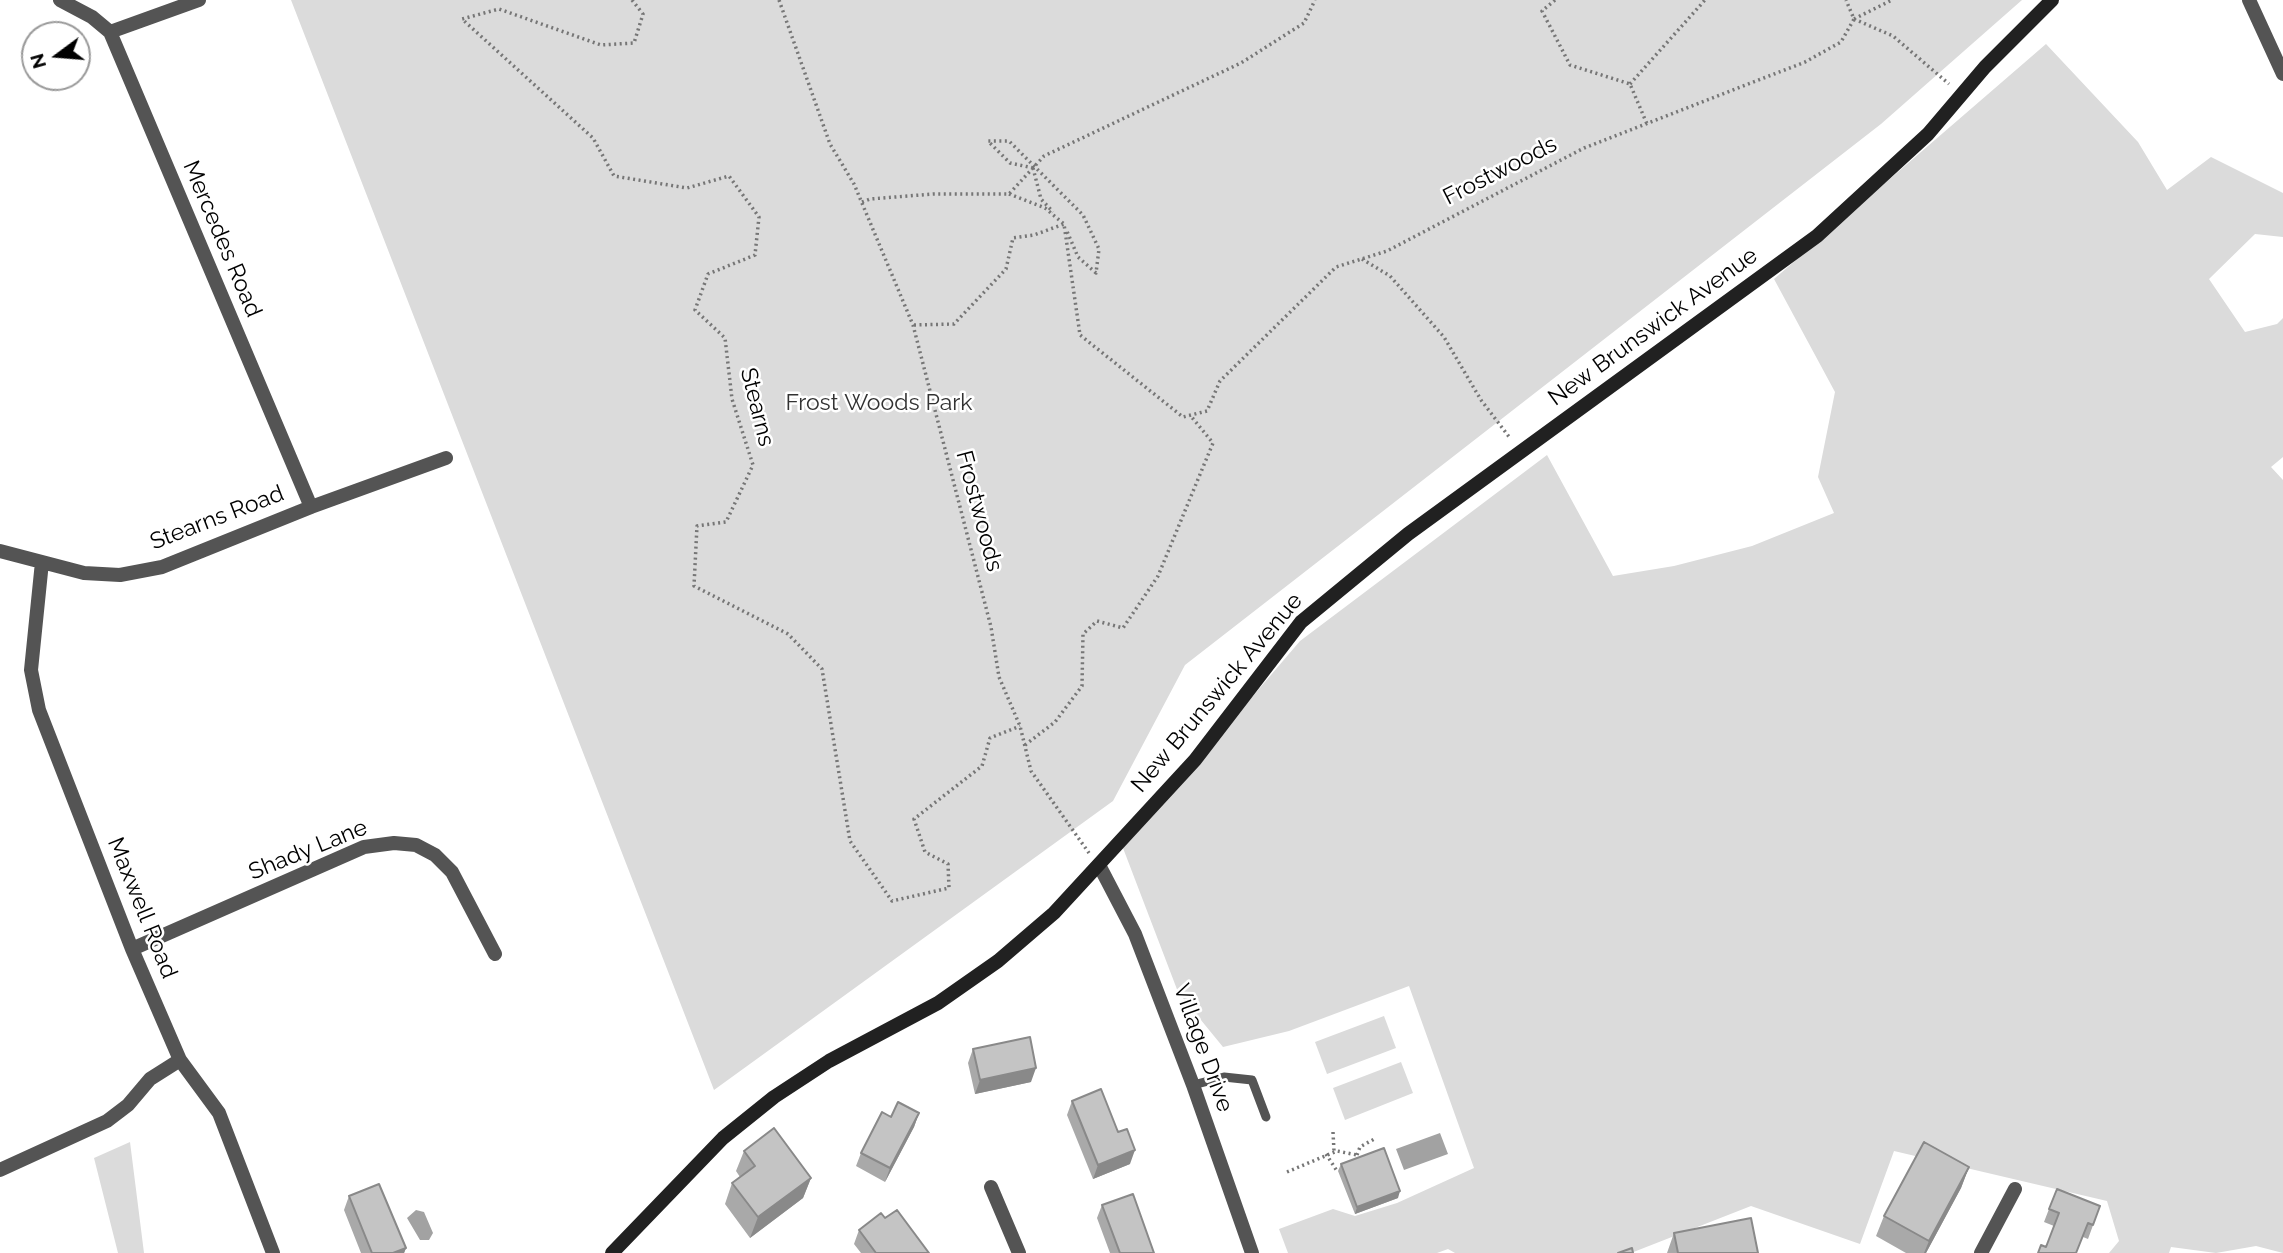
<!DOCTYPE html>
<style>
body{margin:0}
#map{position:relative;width:2283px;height:1253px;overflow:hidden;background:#fff;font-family:Raleway,sans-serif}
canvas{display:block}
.north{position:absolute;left:21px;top:21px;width:70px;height:70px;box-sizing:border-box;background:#fff;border:2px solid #999;border-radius:50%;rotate:254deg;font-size:19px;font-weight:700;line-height:28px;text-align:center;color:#000}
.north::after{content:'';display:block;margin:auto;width:24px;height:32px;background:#000;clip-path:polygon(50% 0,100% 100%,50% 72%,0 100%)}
</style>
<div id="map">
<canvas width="2283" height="1253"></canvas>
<div class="north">N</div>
</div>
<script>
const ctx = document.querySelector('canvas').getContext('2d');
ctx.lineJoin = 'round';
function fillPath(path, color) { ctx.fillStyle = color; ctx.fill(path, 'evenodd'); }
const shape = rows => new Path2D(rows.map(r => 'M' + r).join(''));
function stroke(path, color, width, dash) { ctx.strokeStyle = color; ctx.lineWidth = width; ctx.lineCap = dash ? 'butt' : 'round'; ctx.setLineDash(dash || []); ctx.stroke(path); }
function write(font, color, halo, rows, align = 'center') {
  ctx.font = font + ' Raleway,sans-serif'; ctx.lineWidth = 5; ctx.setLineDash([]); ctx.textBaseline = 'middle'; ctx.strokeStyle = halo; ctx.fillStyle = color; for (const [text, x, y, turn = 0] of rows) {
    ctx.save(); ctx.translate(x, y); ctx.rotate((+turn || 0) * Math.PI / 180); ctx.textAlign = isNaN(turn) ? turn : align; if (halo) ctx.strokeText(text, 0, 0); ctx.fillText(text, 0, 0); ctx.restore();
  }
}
fillPath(shape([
 [291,0,2022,0,1881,124,1185,665,1113,801,714,1090],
 [2046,44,2138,142,2167,190,2211,157,2283,193,2283,237,2255,234,2209,279,2245,332,2277,324,2283,318,2283,457,2271,467,2283,480,2283,1253,2256,1246,2216,1253,2171,1247,2169,1253,2109,1253,2119,1241,2107,1201,1894,1151,1860,1244,1751,1206,1631,1253,1455,1253,1448,1249,1437,1253,1288,1253,1279,1229,1333,1209,1355,1216,1397,1203,1474,1168,1409,986,1289,1031,1223,1047,1178,992,1123,848,1300,641,1547,455,1613,576,1674,566,1752,546,1834,513,1818,477,1835,392,1774,279],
 [1384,1016,1396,1048,1327,1074,1315,1042],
 [1401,1062,1413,1093,1345,1120,1333,1088],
 [130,1142,144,1253,118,1253,94,1158]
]), '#dbdbdb');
fillPath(shape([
 [1440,1133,1448,1154,1404,1170,1396,1149],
 [416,1210,424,1212,433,1233,429,1240,420,1240,407,1218]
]), '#a2a2a2');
stroke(shape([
 [632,0,643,14,634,43,601,45,499,9,462,19,593,138,614,176,687,188,729,176,759,217,755,255,708,274,695,310,725,338,732,399,753,465,726,522,697,526,694,586,788,634,822,669,850,841,892,901,949,888,948,864,925,852,914,819,982,766,990,738,1020,726],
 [779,0,830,144,854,184,913,325,991,627,999,677,1020,726,1031,771,1089,853],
 [1555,0,1542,11,1570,65,1630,84,1647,124],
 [1854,19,1893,36,1949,84],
 [1854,19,1892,0],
 [1630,84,1705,0],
 [1033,168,1041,199,1053,212],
 [1033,168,1010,163,988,141,1009,141,1083,215,1099,249,1096,273,1078,257,1066,229],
 [1009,194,1045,208,1064,224,1080,335,1183,417,1207,411,1220,381,1336,267,1387,251,1584,148,1805,62,1841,42,1854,19,1846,0],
 [862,202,870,199,933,194,1009,194,1044,156,1241,63,1304,23,1315,0],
 [1362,259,1390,276,1444,337,1481,400,1510,438],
 [914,325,954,324,1006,269,1013,238,1034,235,1064,224],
 [1025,745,1055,722,1082,686,1083,634,1097,621,1123,628,1158,576,1213,443,1190,415],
 [1333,1132,1334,1151],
 [1326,1154,1337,1171],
 [1357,1155,1360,1147,1376,1138],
 [1287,1172,1337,1151,1357,1155]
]), '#767676', 3.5, [2, 3.5]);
stroke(shape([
 [1193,1085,1224,1077,1252,1080,1266,1117]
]), '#545454', 9);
stroke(shape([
 [60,0,92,17,110,32,311,507],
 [2249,0,2283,74],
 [110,32,199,0],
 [0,551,84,573,120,575,162,567,311,507,446,458],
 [42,562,31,670,39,710,132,949,180,1060,219,1113,273,1253],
 [1099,865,1135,934,1193,1085,1252,1253],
 [132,949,364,847,394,843,416,845,435,855,452,872,495,954],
 [0,1170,107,1121,128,1105,150,1079,180,1060],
 [991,1187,1019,1253],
 [1981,1253,2015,1189]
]), '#545454', 14);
stroke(shape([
 [612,1253,723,1138,774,1097,829,1061,938,1003,998,961,1054,913,1195,760,1301,622,1408,534,1817,236,1928,134,1985,67,2052,0]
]), '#212121', 14);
fillPath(shape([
 [973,1049,1031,1082,975,1094,968,1063],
 [1072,1101,1130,1164,1093,1179,1067,1115],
 [919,1113,914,1127,885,1182,856,1166,861,1153],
 [744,1151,811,1178,803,1198,750,1238,725,1204,732,1183,740,1177,736,1171],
 [1341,1164,1398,1198,1355,1214,1338,1171],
 [1969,1167,1961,1188,1926,1253,1906,1253,1876,1236,1884,1216],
 [349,1196,406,1248,404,1253,361,1253,344,1210],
 [1102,1205,1154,1253,1110,1253,1097,1218],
 [2100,1206,2088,1239,2083,1237,2038,1253,2046,1247,2054,1226,2044,1222,2049,1209],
 [885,1218,929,1253,861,1253,854,1244,859,1230],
 [1674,1233,1758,1253,1667,1253]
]), '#a9a9a9');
fillPath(shape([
 [1036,1068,1031,1082,975,1094,980,1080],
 [919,1113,914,1127,885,1182,890,1168],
 [1135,1150,1130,1164,1093,1179,1098,1165],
 [1969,1167,1961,1188,1926,1253,1924,1253,1929,1241],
 [811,1178,803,1198,750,1238,758,1217],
 [1400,1191,1398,1198,1355,1214,1357,1207],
 [406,1248,404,1253,393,1253]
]), '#898989');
const building = shape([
 [1030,1037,1036,1068,980,1080,973,1049,1030,1037],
 [1101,1089,1118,1132,1127,1129,1135,1150,1098,1165,1072,1101,1101,1089],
 [898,1102,919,1113,890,1168,861,1153,882,1112,891,1117,898,1102],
 [774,1128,811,1178,758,1217,732,1183,755,1166,744,1151,774,1128],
 [1924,1142,1969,1167,1929,1241,1884,1216,1924,1142],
 [1384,1148,1400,1191,1357,1207,1341,1164,1384,1148],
 [379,1184,406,1248,393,1253,372,1253,349,1196,379,1184],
 [2057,1189,2100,1206,2093,1225,2088,1223,2076,1253,2038,1253,2041,1245,2046,1247,2059,1213,2049,1209,2057,1189],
 [1133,1194,1154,1253,1120,1253,1102,1205,1133,1194],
 [897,1210,929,1253,876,1253,859,1230,881,1213,885,1218,897,1210],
 [1751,1218,1758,1253,1678,1253,1674,1233,1751,1218],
 [1632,1248,1633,1253,1618,1253,1632,1248]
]);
fillPath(building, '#c4c4c4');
stroke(building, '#898989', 2);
write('23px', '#000', '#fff', [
 ["Frostwoods",1500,171,-27],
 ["Mercedes Road",222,239,67],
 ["New Brunswick Avenue",1653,327,-36],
 ["Stearns",757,407,76],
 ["Frostwoods",979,511,75],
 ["Stearns Road",217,518,-21],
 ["New Brunswick Avenue",1217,693,-50],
 ["Shady Lane",308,850,-22],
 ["Maxwell Road",142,908,68],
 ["Village Drive",1203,1048,70]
]);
write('23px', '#323232', '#fff', [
 ["Frost Woods Park",879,403]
]);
</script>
